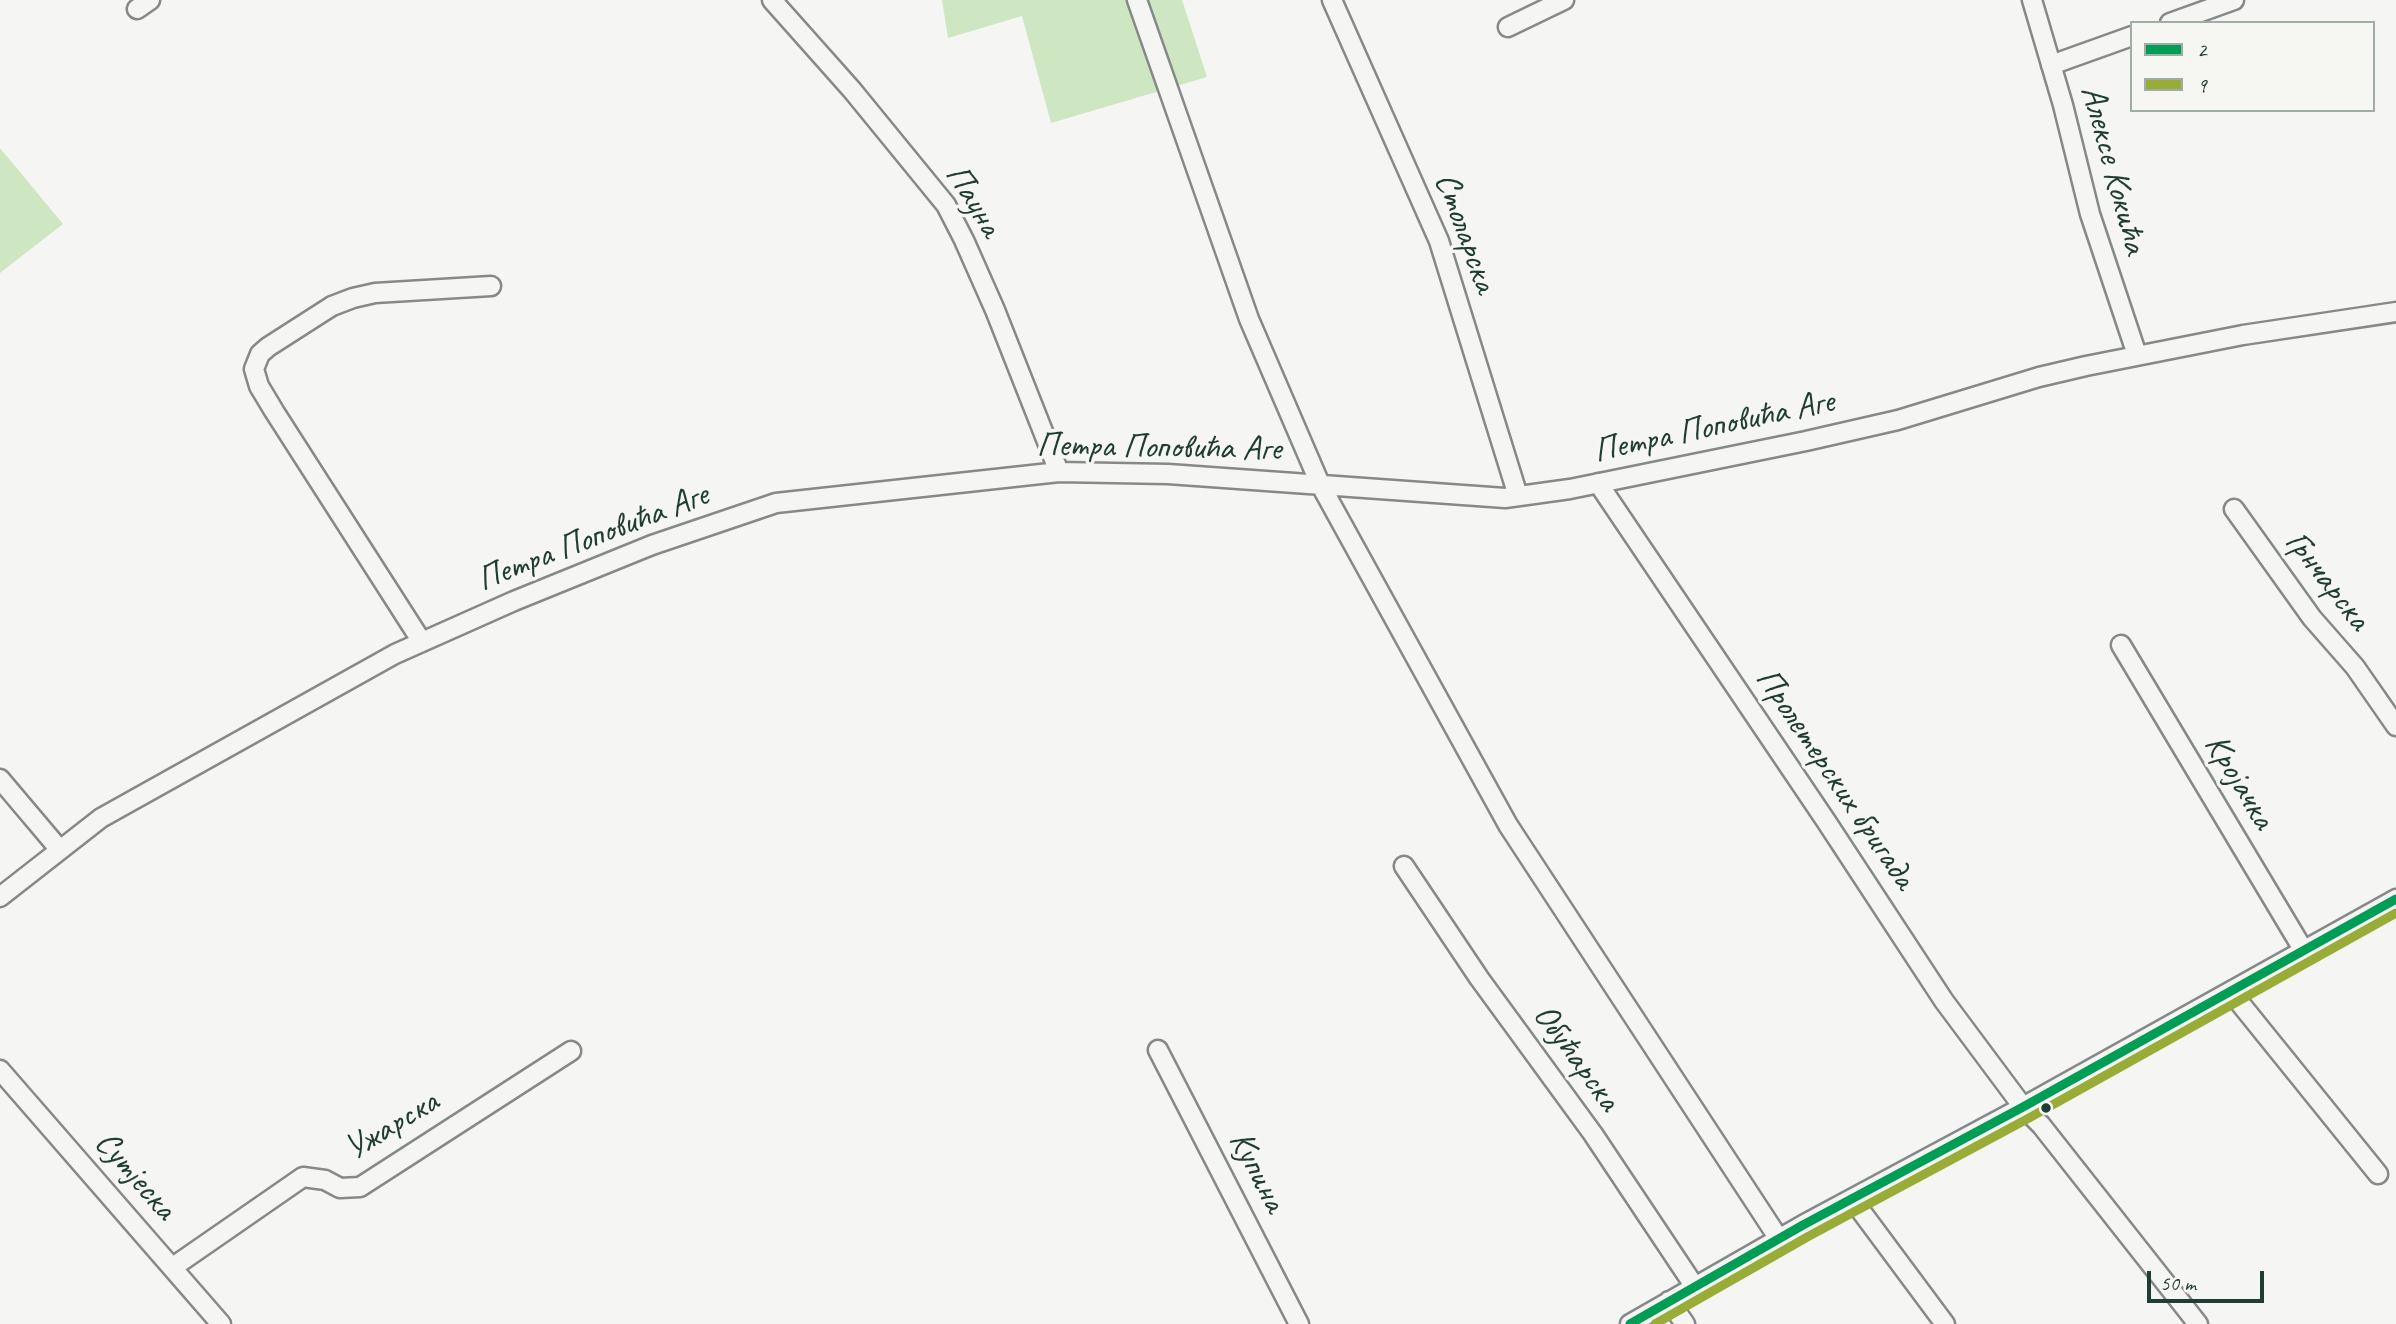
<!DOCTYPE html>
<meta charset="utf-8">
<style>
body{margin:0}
#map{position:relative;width:2396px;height:1324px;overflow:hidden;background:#f5f5f3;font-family:Caveat,sans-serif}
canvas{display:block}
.legend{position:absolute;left:2130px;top:21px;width:245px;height:91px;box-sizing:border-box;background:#f6f6f2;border:2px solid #a0aca6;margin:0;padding:9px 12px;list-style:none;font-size:21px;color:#1f3d34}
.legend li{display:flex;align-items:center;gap:14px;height:35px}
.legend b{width:35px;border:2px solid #a0aca6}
.scale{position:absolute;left:2147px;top:1271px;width:117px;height:32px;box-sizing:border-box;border:4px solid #1f3d34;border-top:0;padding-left:9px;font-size:21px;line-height:24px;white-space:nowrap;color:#1f3d34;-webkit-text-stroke:5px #f6f6f2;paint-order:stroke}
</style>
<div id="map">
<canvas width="2396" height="1324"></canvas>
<ul class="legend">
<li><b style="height:9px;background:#009d57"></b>2</li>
<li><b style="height:9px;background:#99ac38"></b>9</li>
</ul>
<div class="scale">50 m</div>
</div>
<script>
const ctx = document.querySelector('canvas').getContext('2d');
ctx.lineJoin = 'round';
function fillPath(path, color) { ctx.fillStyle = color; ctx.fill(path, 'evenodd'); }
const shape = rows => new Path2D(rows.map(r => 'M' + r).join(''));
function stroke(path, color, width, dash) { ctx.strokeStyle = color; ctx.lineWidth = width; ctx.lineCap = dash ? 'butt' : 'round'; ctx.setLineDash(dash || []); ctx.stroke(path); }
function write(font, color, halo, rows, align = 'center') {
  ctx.font = font + ' Caveat,sans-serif'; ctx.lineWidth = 7; ctx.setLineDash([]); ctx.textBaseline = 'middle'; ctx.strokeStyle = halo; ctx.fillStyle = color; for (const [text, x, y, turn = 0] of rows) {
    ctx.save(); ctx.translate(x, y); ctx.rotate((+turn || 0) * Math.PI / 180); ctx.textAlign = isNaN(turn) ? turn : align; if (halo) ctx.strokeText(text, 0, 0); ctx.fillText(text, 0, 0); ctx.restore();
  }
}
fillPath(shape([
 [942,0,1182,0,1207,77,1051,123,1022,16,948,38],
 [0,148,63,224,0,273]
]), '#cee7c2');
const minor = shape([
 [772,0,852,90,946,205,964,240,995,310,1059,472],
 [1137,0,1249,319,1320,484,1508,825,1779,1239],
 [1332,0,1439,241,1518,496],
 [2032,0,2063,105,2090,214,2137,355],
 [137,9,150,0],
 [2170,23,2234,0],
 [1508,27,1564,0],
 [2051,65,2132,36],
 [1598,483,1826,821,1944,1001,2023,1107,2041,1125,2198,1324],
 [2234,509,2312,618,2355,667,2396,726],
 [422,642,274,411,259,386,254,369,260,354,268,347,332,306,353,298,375,293,491,286],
 [2121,645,2304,951],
 [0,779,60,850],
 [1404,866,1479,978,1593,1134,1695,1287],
 [0,897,101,818,395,654,514,601,652,545,776,503,1059,472,1168,474,1505,498,1570,489,1806,441,1898,420,2039,377,2086,366,2243,335,2396,312],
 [2231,992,2378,1174],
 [1158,1050,1299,1324],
 [0,1070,221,1324],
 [1852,1199,1945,1324],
 [173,1267,303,1177,325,1180,340,1188,360,1187,571,1051],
 [1669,1301,1685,1324],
 [1630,1324,1803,1225,2023,1107,2396,899]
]);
stroke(minor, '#858a88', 23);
stroke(minor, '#f5f5f3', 18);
stroke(shape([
 [1630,1324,1803,1225,2023,1107,2396,899]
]), '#009d57', 9);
stroke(shape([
 [1655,1324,1809,1236,2029,1118,2396,913]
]), '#99ac38', 9);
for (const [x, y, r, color] of [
 [2046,1108,6,"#1f3d34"]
]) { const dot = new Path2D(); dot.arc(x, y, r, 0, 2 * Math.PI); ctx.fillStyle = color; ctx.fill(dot); stroke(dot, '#f6f6f2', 2.5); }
write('35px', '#1f3d34', '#f6f6f2', [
 ["Алексе Кокића",2113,170,75],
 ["Пауна",973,201,59],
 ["Столарска",1465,233,70],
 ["Петра Поповића Аге",1714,427,-12],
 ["Петра Поповића Аге",1159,448,1],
 ["Петра Поповића Аге",593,538,-21],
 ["Грнчарска",2327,581,52],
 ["Пролетерских бригада",1835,779,56],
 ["Кројачка",2239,782,59],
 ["Обућарска",1576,1058,54],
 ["Ужарска",392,1126,-31],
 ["Купина",1257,1172,63],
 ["Сутјеска",135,1176,49]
]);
</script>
